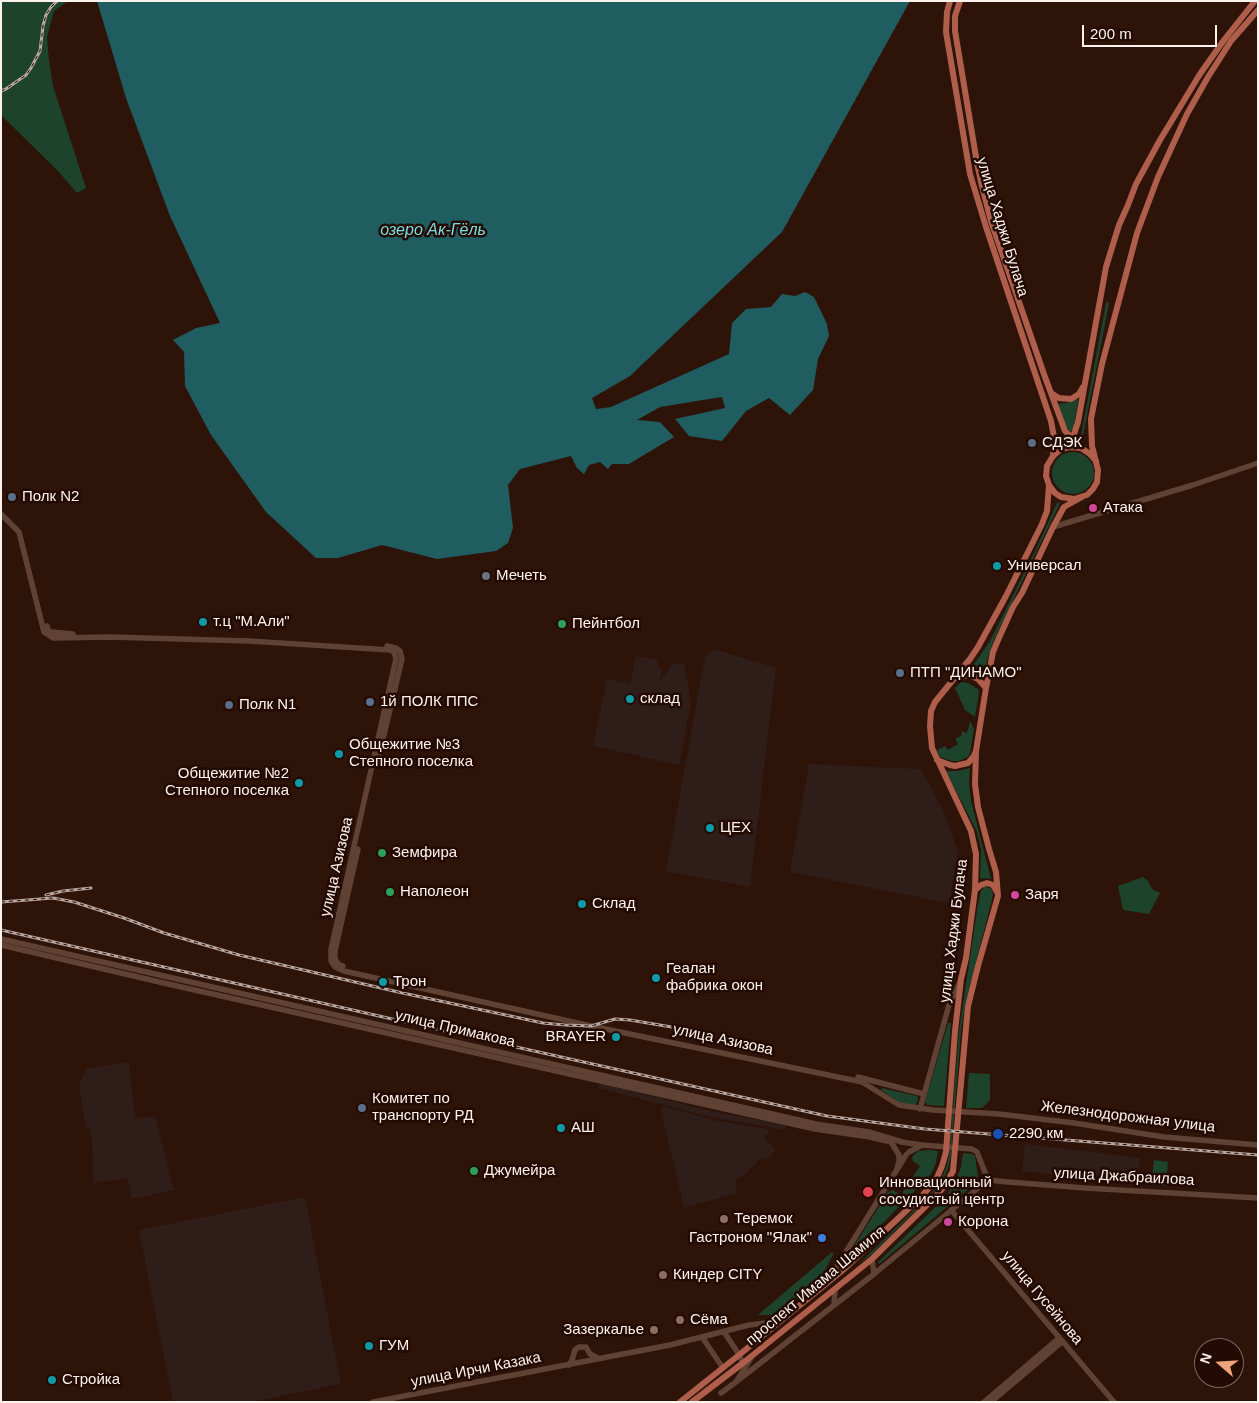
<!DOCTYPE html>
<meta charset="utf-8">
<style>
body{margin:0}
#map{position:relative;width:1259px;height:1403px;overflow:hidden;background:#2d1308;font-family:Helvetica,sans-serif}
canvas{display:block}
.frame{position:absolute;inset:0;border:2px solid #fef2ee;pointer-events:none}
.north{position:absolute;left:1194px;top:1338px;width:50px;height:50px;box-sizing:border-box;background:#230a02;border:1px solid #7b6760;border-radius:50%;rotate:289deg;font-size:14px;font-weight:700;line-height:20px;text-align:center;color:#fef2ee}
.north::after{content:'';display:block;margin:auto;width:18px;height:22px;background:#f0a278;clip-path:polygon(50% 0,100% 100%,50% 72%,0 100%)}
.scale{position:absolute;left:1082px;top:25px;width:135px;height:22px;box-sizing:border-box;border:2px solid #fef2ee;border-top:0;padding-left:6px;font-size:15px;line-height:18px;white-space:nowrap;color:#fef2ee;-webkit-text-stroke:4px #230a02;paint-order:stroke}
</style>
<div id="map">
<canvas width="1259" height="1403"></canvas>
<div class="frame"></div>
<div class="north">N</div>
<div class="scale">200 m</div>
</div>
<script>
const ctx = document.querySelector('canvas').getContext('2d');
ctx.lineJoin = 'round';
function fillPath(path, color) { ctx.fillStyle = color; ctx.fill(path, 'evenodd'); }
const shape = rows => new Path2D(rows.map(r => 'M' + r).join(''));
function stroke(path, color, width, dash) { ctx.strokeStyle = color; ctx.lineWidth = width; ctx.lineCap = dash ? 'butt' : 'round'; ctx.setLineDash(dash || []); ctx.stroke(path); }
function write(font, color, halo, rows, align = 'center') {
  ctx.font = font + ' Helvetica,sans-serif'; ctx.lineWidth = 5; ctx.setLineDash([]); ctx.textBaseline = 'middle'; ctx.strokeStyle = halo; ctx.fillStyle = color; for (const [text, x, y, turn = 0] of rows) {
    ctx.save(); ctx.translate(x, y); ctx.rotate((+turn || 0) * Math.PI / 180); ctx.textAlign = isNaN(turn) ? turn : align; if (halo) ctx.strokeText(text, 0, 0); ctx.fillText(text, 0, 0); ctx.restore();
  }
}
fillPath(shape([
 [714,649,776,668,750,887,666,871,705,657],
 [636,656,658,660,657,668,662,669,660,682,671,665,684,663,691,702,679,765,593,746,607,679,630,684],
 [809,764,921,769,944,812,958,851,949,903,790,872],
 [129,1062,135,1118,155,1116,174,1190,132,1199,127,1178,94,1183,91,1129,86,1130,79,1086,86,1069],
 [600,1083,711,1111,786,1125,785,1130,710,1117,598,1088],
 [663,1106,713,1120,768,1129,769,1133,764,1138,776,1150,765,1161,762,1157,745,1174,735,1181,737,1193,684,1208,661,1111],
 [1025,1144,1140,1158,1138,1184,1022,1171],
 [305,1197,341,1384,252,1402,173,1402,139,1230]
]), '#2f1d19');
fillPath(shape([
 [1,1,68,1,54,11,47,37,49,61,53,86,86,188,77,193,58,171,1,115],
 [1108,301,1109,304,1082,441,1080,440,1106,303],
 [1076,399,1078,400,1074,426,1070,433,1065,424,1058,404,1066,403],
 '1052 473a21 21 0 1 1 42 0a21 21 0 1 1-42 0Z',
 [1059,502,1060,503,993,642,982,677,968,671,977,660,990,641,1034,553,1057,503],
 [961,682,968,683,978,689,979,692,975,717,965,710,955,688],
 [970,721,974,729,970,753,968,757,959,761,951,761,940,757,937,750,945,746,948,750,958,744,955,739,961,736,962,731,967,733],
 [970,768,969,782,971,801,991,879,985,878,980,879,981,849,977,832,946,771,958,771],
 [1143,877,1148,881,1152,889,1160,893,1149,914,1123,910,1118,886],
 [984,887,987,887,991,889,993,892,992,900,965,1004,961,1031,951,1156,948,1169,942,1182,936,1190,871,1255,859,1264,934,1190,940,1181,946,1168,949,1156,959,1031,978,904,981,891],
 [948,1023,951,1023,944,1106,927,1105,925,1102],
 [969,1073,990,1074,990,1100,982,1108,966,1108],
 [882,1088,917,1096,918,1098,917,1103,914,1105,899,1102,881,1090],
 [930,1150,938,1151,936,1163,931,1174,847,1260,846,1259,888,1192,893,1190,901,1195,920,1166,913,1161,912,1157,918,1151],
 [963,1153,972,1154,975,1156,978,1177,977,1182,879,1264,878,1262,946,1197,956,1180,961,1167],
 [1154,1160,1168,1162,1166,1186,1151,1185],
 [832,1252,833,1253,833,1255,819,1281,776,1315,758,1315]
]), '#1d432c');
fillPath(shape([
 [97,1,910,1,782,232,630,376,592,398,596,409,611,407,729,354,732,323,746,309,771,307,782,294,795,296,805,292,814,297,827,324,829,336,818,359,813,390,790,415,769,398,746,411,722,441,689,436,675,419,725,408,722,397,660,407,637,420,660,422,674,437,629,464,612,464,608,469,600,462,589,465,584,474,577,468,571,456,520,469,508,485,513,528,508,543,496,551,437,559,382,545,338,558,316,558,266,512,211,435,185,386,184,352,173,340,196,328,220,323,170,216,126,98]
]), '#205d60');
stroke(shape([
 [1,514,19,532,44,632,53,638,110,637,249,641,390,650,394,652,396,659,395,663,331,949,331,961,335,967,344,971,591,1026,862,1082,899,1105,933,1110,999,1114,1074,1123,1164,1137,1258,1145],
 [1053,527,1193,485,1258,463],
 [47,626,48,630,51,632,73,634],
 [378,760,402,659,400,651,396,648,387,646],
 [1,939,816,1124,869,1132,902,1142],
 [1,945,168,984,815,1129,870,1137,891,1142,899,1155,899,1161,897,1169],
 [343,966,338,964,335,959,335,951,358,849],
 [858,1077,924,1094],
 [920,1109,949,1005,960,982],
 [901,1142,922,1145,972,1149,977,1152,988,1180],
 [909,1152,922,1145],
 [988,1180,1008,1182,1085,1188,1258,1198],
 [951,1210,1114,1402],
 [872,1259,874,1274],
 [828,1281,906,1155],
 [834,1305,835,1289],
 [724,1332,738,1353,743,1363],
 [702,1337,723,1368],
 [569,1365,572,1360,575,1350,579,1347,586,1347,590,1354,598,1358],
 [736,1382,874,1274,988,1180],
 [721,1393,736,1382,751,1358],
 [373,1402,670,1345,749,1325,781,1321],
 [984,1402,1059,1338],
 [991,1402,1062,1342]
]), '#604235', 5.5);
stroke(shape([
 [950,1,947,12,946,32,970,174,986,227,1051,421,1054,437,1053,456],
 [960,1,955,16,955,31,977,163,982,186,991,221,1045,377,1065,431,1075,441],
 [1051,393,1059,398,1071,399,1079,394,1083,387],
 [1067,447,1072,440,1078,422,1106,267,1119,225,1128,205,1136,184,1160,140,1200,74,1224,40,1255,1],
 [1096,461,1090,454,1081,448,1070,447,1061,449,1053,456,1047,466,1046,476,1049,485,1055,493,1061,497,1074,499,1087,495,1093,489,1097,482,1098,470,1092,446,1091,419,1102,364,1137,233,1158,177,1187,114,1208,77,1231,41,1258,10],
 [955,678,969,675,978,679,986,688],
 [937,760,950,765,955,766,968,763,974,756,975,753],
 [975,890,981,885,987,883,993,885,997,892],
 [680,1402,739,1355,843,1270,921,1197,936,1180,942,1166,946,1152,955,1031,961,979,966,958,975,890,976,854,971,831,932,748,930,726,931,711,935,702,970,659,978,647,1006,596,1042,524,1047,511,1049,485],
 [692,1402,743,1363,872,1259,939,1193,946,1184,953,1171,968,1006,978,966,998,896,996,872,989,849,978,807,975,784,976,751,986,688,993,652,998,640,1013,607,1022,593,1053,527,1064,507,1082,497]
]), '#af5e4b', 6);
const rail = shape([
 [1,91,6,89,26,75,31,68,40,51,43,26,46,15,51,7,57,1],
 [46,895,63,891,91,888],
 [1,902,53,898,74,902,124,918,164,933,239,955,398,992,543,1023,565,1025,591,1026,615,1019,630,1020,707,1033],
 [1,930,480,1039,827,1116,925,1129,1258,1155]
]);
stroke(rail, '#b8a7a1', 3);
stroke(rail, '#230a02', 1, [4]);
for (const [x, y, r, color] of [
 [1032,443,5,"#5c6f8a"],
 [12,497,5,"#5c6f8a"],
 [1093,508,5,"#d1479c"],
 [997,566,5,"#0f9aa8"],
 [486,576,5,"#6b7280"],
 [203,622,5,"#0f9aa8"],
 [562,624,5,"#2e9e5b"],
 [900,673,5,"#5c6f8a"],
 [630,699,5,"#0f9aa8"],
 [370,702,5,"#5c6f8a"],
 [229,705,5,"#5c6f8a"],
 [339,754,5,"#0f9aa8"],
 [299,783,5,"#0f9aa8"],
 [710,828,5,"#0f9aa8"],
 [382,853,5,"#2e9e5b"],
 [390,892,5,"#2e9e5b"],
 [1015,895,5,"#d1479c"],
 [582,904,5,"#0f9aa8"],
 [656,978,5,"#0f9aa8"],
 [383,982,5,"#0f9aa8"],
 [616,1037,5,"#0f9aa8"],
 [362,1108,5,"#5c6f8a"],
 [561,1128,5,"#0f9aa8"],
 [998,1134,6,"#1a4fb4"],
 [474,1171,5,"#2e9e5b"],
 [868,1192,6,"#e0444e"],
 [724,1219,5,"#8d6e63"],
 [948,1222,5,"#d1479c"],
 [822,1238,5,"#3f7fe0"],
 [663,1275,5,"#8d6e63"],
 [680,1320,5,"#8d6e63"],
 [654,1330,5,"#8d6e63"],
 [369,1346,5,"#0f9aa8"],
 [52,1380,5,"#0f9aa8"]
]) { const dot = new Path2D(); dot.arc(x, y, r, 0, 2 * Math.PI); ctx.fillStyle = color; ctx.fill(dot); stroke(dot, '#230a02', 2); }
write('15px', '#fef2ee', '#230a02', [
 ["улица Хаджи Булача",1002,227,73],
 ["улица Азизова",337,867,-77],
 ["улица Хаджи Булача",954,931,-83],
 ["улица Примакова",455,1029,13],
 ["улица Азизова",723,1040,12],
 ["Железнодорожная улица",1128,1117,7],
 ["улица Джабраилова",1124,1177,3],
 ["проспект Имама Шамиля",816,1286,-40],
 ["улица Гусейнова",1042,1298,50],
 ["улица Ирчи Казака",476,1370,-11]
]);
write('15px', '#fef2ee', '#230a02', [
 ["СДЭК",1042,443],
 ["Полк N2",22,497],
 ["Атака",1103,508],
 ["Универсал",1007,566],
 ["Мечеть",496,576],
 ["т.ц \"М.Али\"",213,622],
 ["Пейнтбол",572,624],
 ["ПТП \"ДИНАМО\"",910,673],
 ["склад",640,699],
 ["1й ПОЛК ППС",380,702],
 ["Полк N1",239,705],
 ["Общежитие №3",349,745],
 ["Степного поселка",349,762],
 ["Общежитие №2",289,774,"right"],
 ["Степного поселка",289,791,"right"],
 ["ЦЕХ",720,828],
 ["Земфира",392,853],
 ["Наполеон",400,892],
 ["Заря",1025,895],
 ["Склад",592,904],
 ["Геалан",666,969],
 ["фабрика окон",666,986],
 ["Трон",393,982],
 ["BRAYER",606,1037,"right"],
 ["Комитет по",372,1099],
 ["транспорту РД",372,1116],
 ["АШ",571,1128],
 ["2290 км",1009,1134],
 ["Джумейра",484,1171],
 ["Инновационный",879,1183],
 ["сосудистый центр",879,1200],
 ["Теремок",734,1219],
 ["Корона",958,1222],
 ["Гастроном \"Ялак\"",812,1238,"right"],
 ["Киндер CITY",673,1275],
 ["Сёма",690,1320],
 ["Зазеркалье",644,1330,"right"],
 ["ГУМ",379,1346],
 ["Стройка",62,1380]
], 'left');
write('italic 16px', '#7bdce0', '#230a02', [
 ["озеро Ак-Гёль",433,231]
]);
</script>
